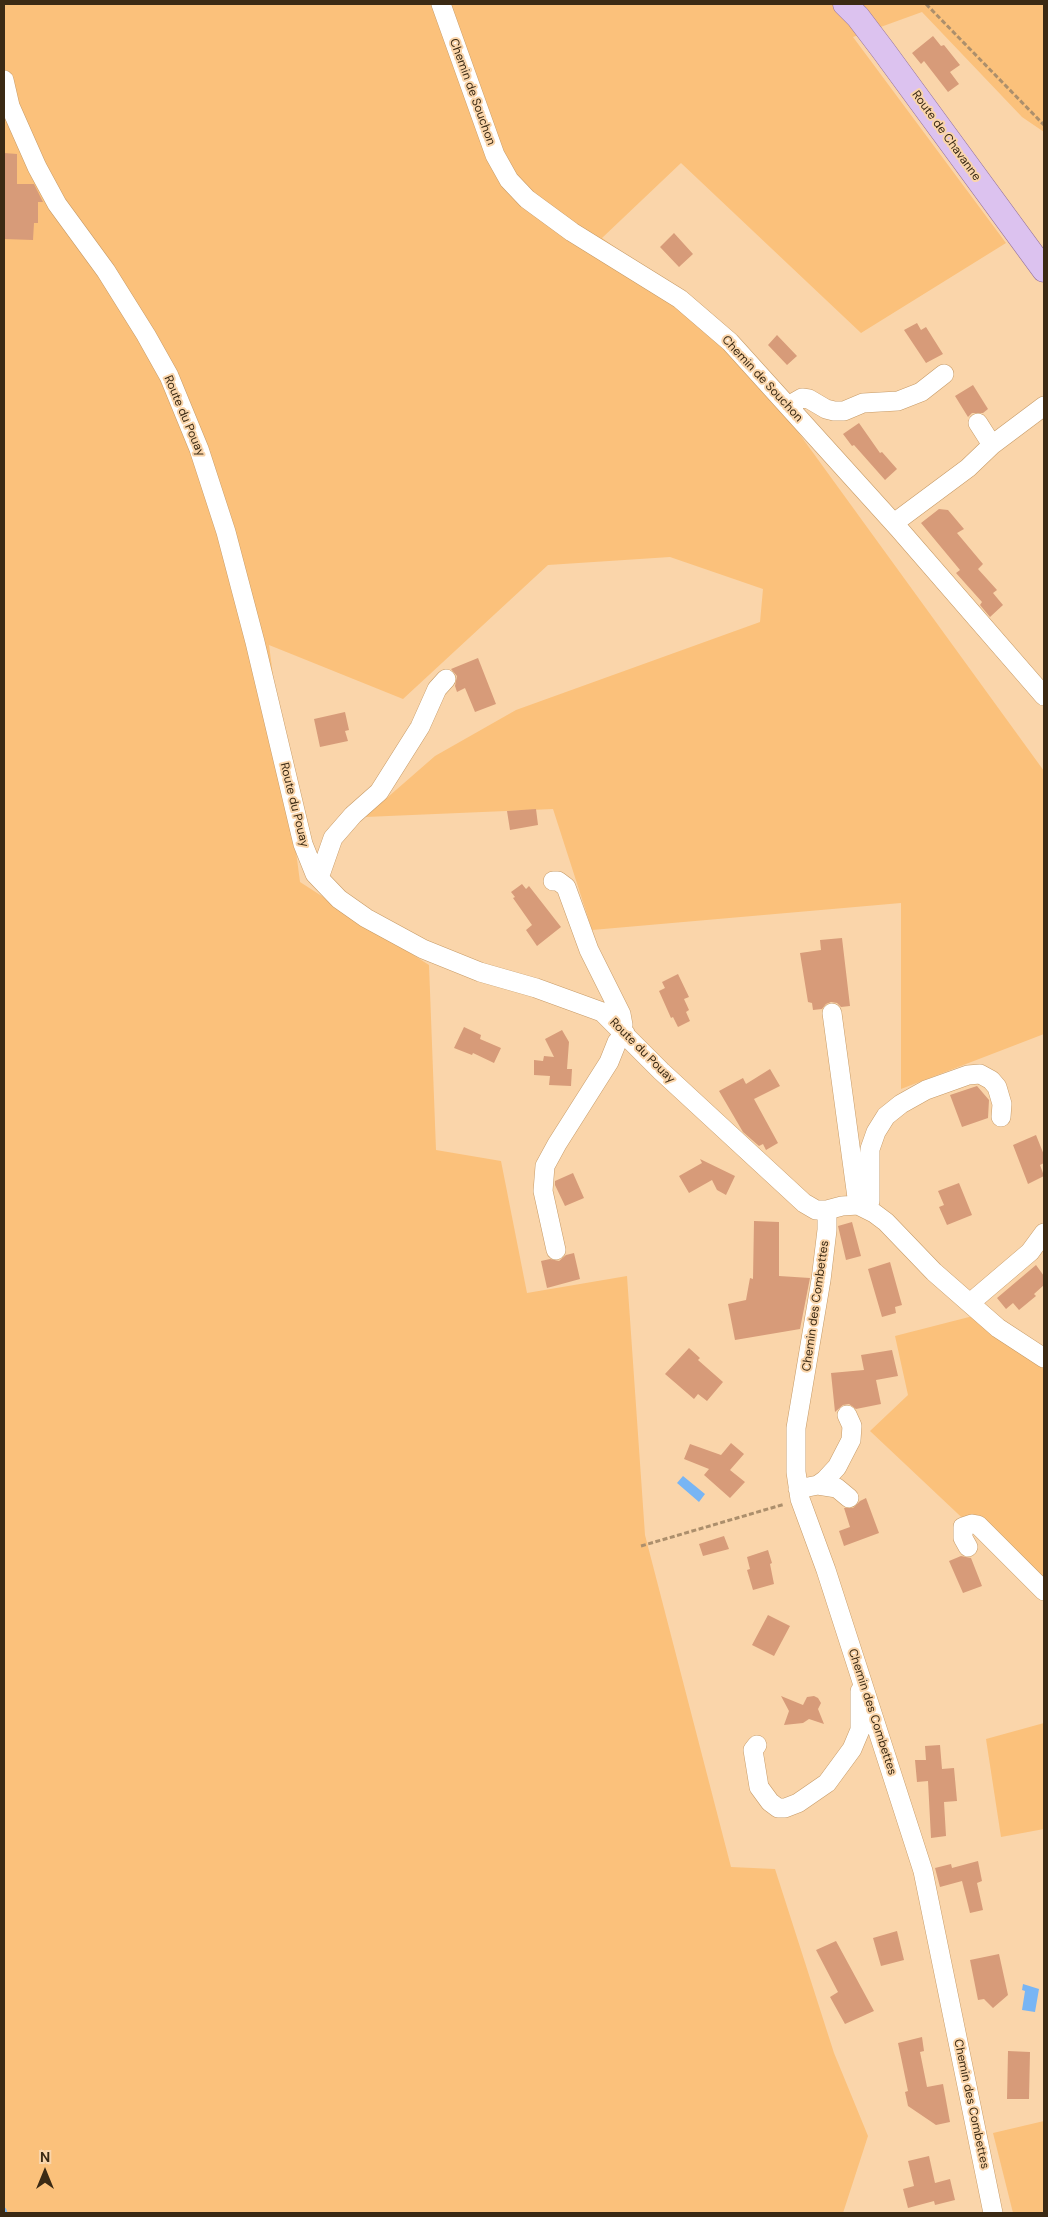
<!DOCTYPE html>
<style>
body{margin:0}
#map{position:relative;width:1048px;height:2217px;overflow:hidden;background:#fad5aa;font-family:"DM Sans",sans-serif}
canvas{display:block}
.frame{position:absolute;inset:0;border:5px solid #3b2a14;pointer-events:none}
.north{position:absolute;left:20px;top:2147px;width:50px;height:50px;-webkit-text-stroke:4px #fad5aa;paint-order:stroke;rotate:0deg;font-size:14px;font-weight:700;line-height:20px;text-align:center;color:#3b2a14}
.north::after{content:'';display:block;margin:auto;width:18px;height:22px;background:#3b2a14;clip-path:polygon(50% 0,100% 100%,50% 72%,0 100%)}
</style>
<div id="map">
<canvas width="1048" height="2217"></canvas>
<div class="frame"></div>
<div class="north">N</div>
</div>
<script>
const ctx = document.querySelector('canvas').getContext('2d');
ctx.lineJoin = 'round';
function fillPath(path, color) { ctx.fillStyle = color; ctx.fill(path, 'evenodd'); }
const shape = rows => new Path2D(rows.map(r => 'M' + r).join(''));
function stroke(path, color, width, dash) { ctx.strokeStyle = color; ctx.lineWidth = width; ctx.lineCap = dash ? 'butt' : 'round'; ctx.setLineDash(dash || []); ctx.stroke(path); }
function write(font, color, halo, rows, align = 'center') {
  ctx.font = font + ' "DM Sans",sans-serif'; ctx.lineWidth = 4; ctx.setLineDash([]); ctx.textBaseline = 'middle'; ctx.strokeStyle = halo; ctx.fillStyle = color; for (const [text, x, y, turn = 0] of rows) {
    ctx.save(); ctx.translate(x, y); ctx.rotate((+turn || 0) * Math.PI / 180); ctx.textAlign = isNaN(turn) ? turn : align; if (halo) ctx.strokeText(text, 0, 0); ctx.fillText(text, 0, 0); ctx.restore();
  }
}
fillPath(shape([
 [4,4,1044,4,1044,132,1022,117,922,12,853,37,1006,243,861,333,681,163,602,238,716,319,1044,771,1044,1034,901,1089,901,903,592,930,553,809,365,817,435,756,516,710,760,622,763,589,670,557,548,565,403,699,269,645,300,882,429,965,436,1150,501,1161,527,1293,627,1276,645,1535,731,1867,775,1869,834,2053,868,2136,843,2213,4,2213],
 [973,1316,1044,1364,1044,1595,870,1431,908,1395,895,1336],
 [1044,1723,1044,1829,1001,1837,986,1739],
 [1044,2121,1044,2213,1013,2213,993,2133]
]), '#fbc17b');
fillPath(shape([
 [683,1476,705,1494,699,1502,677,1483],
 [1023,1984,1039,1989,1035,2012,1022,2010,1025,1991,1022,1990]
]), '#78b5f4');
stroke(shape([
 [4,2210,5,2213]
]), '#78b5f4', 5);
fillPath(shape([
 [933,36,941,46,944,45,960,65,950,72,959,84,948,92,924,61,921,64,912,53],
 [4,153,17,154,17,184,34,184,43,202,38,202,38,223,34,223,33,240,4,239],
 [674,233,693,254,679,267,660,247],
 [917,323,921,330,926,327,943,354,926,363,904,330],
 [777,335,797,356,787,365,768,345],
 [973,385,988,409,983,413,972,413,968,417,955,396],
 [859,423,880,453,882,452,897,469,885,480,854,445,852,446,843,434],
 [939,509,948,510,964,529,957,533,983,564,978,569,997,590,993,593,1003,605,990,617,980,605,982,602,956,573,960,570,921,523],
 [478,658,496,704,475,712,465,688,457,692,455,686,457,676,451,669],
 [345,712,349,730,345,731,348,741,320,747,314,719],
 [536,809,538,825,510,830,507,811],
 [522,884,526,889,529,886,561,927,537,946,526,930,532,925,513,898,515,897,511,892],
 [842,938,850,1006,841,1007,837,1003,831,1002,826,1004,822,1009,813,1010,812,1003,808,1002,800,953,821,950,820,940],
 [678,974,689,997,684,999,689,1010,686,1012,690,1021,678,1027,673,1017,671,1018,659,991,665,988,662,982],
 [464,1027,481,1035,480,1039,501,1048,494,1063,473,1053,472,1055,454,1048],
 [562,1030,569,1042,567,1069,572,1069,571,1086,549,1085,550,1076,534,1075,534,1060,543,1061,544,1056,554,1057,545,1039],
 [770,1069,780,1086,754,1099,778,1143,766,1150,763,1144,759,1146,743,1132,719,1091,743,1078,746,1084],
 [977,1086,989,1100,988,1118,962,1127,950,1095],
 [1036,1135,1044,1155,1044,1163,1040,1165,1044,1176,1028,1184,1013,1145],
 [700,1159,735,1176,726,1195,717,1190,712,1180,689,1193,679,1176,702,1163],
 [573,1173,584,1198,565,1206,555,1185,555,1181],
 [959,1183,972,1215,947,1225,939,1207,944,1205,938,1191],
 [754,1221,779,1222,779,1276,810,1278,800,1329,735,1340,728,1304,746,1300,750,1278,753,1279],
 [852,1222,861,1256,846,1260,838,1226],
 [574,1253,580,1279,547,1288,541,1261,550,1259,559,1261,566,1255],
 [890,1262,902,1305,895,1307,896,1313,882,1317,868,1269],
 [1036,1265,1044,1276,1044,1285,1034,1294,1036,1296,1019,1310,1013,1303,1006,1309,997,1298],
 [689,1348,700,1358,698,1360,723,1382,707,1401,698,1394,694,1399,665,1374],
 [892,1350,898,1376,876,1380,881,1404,856,1409,849,1404,843,1405,835,1412,831,1373,864,1370,861,1355],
 [731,1443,744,1454,730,1470,745,1482,730,1498,704,1475,709,1469,684,1459,690,1444,721,1455],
 [866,1498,879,1533,844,1546,839,1531,850,1527,844,1508,853,1508,860,1501],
 [724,1536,729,1549,703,1556,699,1544],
 [768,1550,772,1563,770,1564,774,1584,753,1590,747,1570,750,1569,747,1557],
 [961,1556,971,1558,982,1586,963,1593,949,1561],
 [768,1615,790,1626,774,1656,752,1645],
 [781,1696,803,1705,807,1697,814,1696,818,1698,821,1703,818,1709,824,1724,809,1719,803,1723,784,1725,789,1711],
 [940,1745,942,1769,954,1768,957,1801,944,1802,946,1836,931,1838,928,1781,917,1782,915,1760,926,1760,925,1746],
 [978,1861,982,1881,977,1883,983,1910,970,1913,962,1881,940,1887,935,1868,951,1864,952,1868],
 [897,1931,904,1960,881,1966,873,1938],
 [836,1941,874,2011,845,2024,830,1997,838,1992,816,1950],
 [999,1954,1008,1995,993,2008,984,1999,978,2000,970,1960],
 [922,2037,924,2051,920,2052,927,2087,943,2084,950,2122,936,2125,908,2106,905,2092,908,2091,898,2043],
 [1008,2051,1030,2052,1029,2099,1007,2099],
 [929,2156,935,2183,950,2179,955,2200,935,2205,934,2201,908,2208,903,2189,914,2186,908,2161]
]), '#d79b79');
const minor = shape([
 [441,4,495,155,509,180,527,199,572,232,680,299,730,342,899,529,1044,696],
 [4,80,10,106,37,167,57,204,106,271,146,335,169,376,199,449,226,532,255,642,303,844,315,874,339,899,366,918,423,949,480,972,536,988,602,1012,661,1071,804,1203,816,1210,827,1210,842,1206,858,1205,874,1213,886,1222,934,1272,998,1328,1044,1358],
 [788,406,802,398,809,399,826,409,834,411,844,411,863,403,898,401,921,392,944,374],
 [978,423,992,445],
 [894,523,968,468,992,445,1044,406],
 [319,878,333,838,353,815,379,792,420,727,437,689,446,679],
 [553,881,558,881,566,887,589,950,621,1014,623,1025,620,1028],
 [832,1013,858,1205],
 [867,1209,870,1201,870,1149,876,1132,886,1116,901,1104,926,1090,968,1075,980,1074,991,1080,997,1087,1002,1104,1001,1117],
 [827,1210,827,1230,821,1280,796,1428,796,1472,800,1499,826,1570,923,1871,993,2213],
 [556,1250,543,1191,545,1166,557,1144,609,1062,617,1042,625,1033],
 [970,1303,1030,1252,1044,1233],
 [818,1485,837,1488,849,1498],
 [798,1489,818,1485,825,1480,837,1467,851,1440,852,1426,847,1415],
 [968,1547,963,1538,963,1527,972,1524,978,1525,1044,1591],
 [757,1745,753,1750,759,1787,770,1802,778,1808,785,1808,798,1803,827,1783,852,1749,860,1730,860,1691]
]);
const major = shape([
 [845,4,858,17,883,50,1044,270]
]);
stroke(minor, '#c69a66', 20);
stroke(major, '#95739b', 25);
stroke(shape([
 [926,4,1044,125],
 [641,1546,785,1504]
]), '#ac8f6c', 3, [5, 2.5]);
stroke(minor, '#fff', 19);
stroke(major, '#dcc2ef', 24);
write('12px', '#3b2a14', '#fad5aa', [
 ["Chemin de Souchon",472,92,70],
 ["Route de Chavanne",946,136,54],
 ["Chemin de Souchon",762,379,47],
 ["Route du Pouay",184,416,67],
 ["Route du Pouay",294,805,76],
 ["Route du Pouay",642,1051,45],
 ["Chemin des Combettes",816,1306,-82],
 ["Chemin des Combettes",872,1712,72],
 ["Chemin des Combettes",971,2104,78]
]);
</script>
